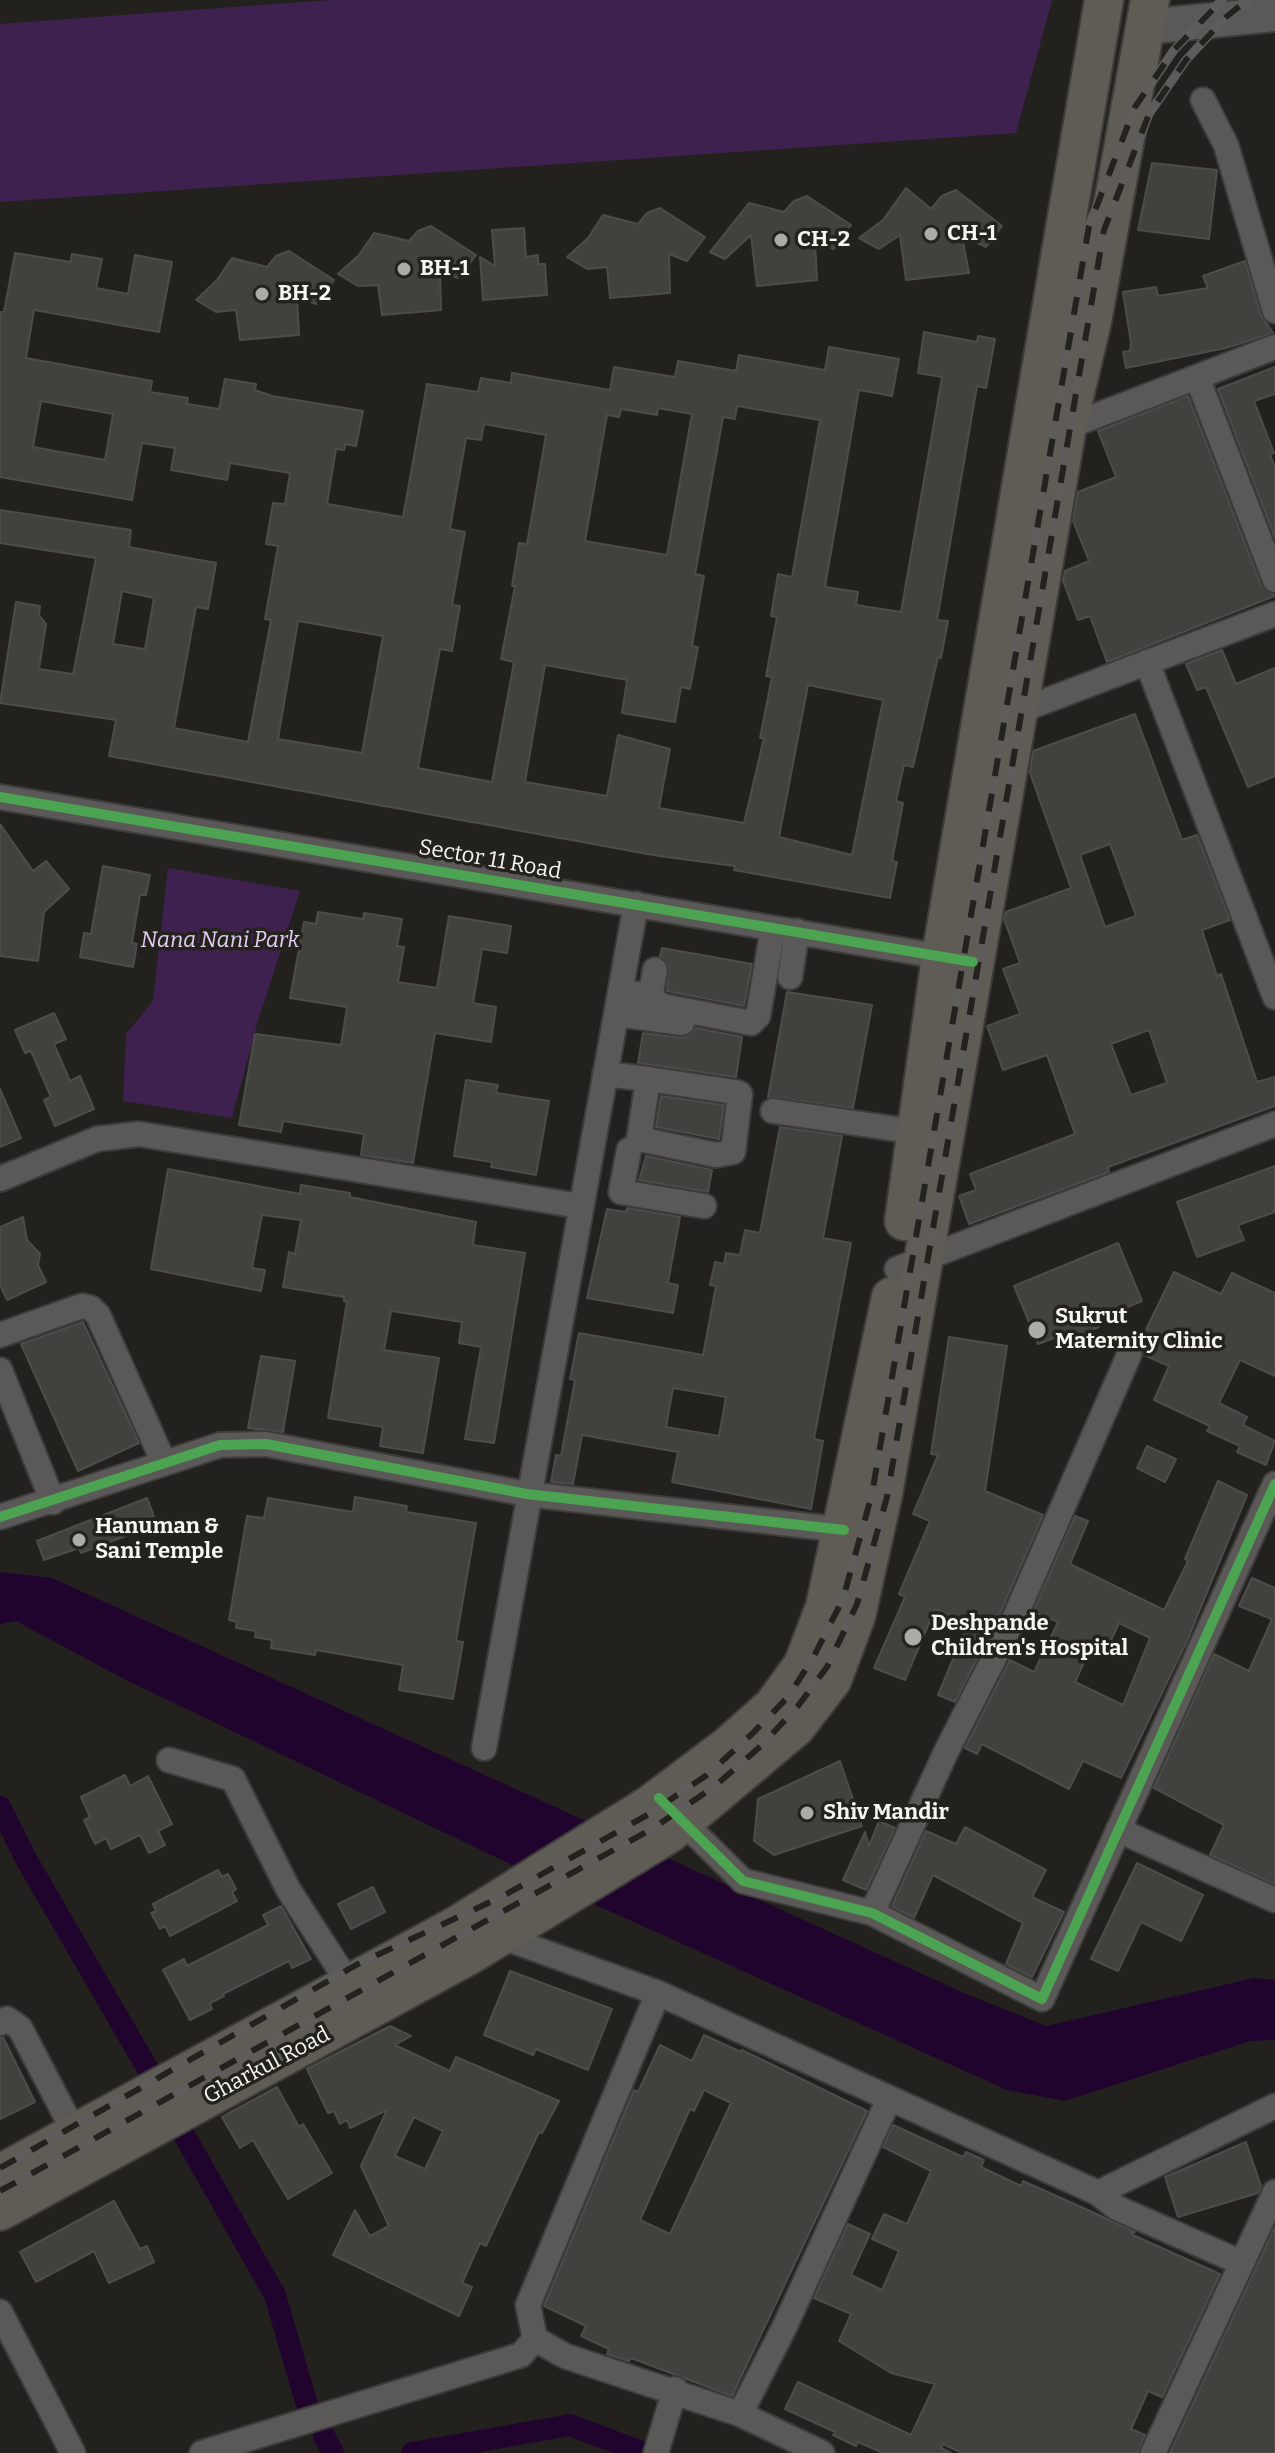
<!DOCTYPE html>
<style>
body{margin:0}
canvas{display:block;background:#22211e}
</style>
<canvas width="1275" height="2453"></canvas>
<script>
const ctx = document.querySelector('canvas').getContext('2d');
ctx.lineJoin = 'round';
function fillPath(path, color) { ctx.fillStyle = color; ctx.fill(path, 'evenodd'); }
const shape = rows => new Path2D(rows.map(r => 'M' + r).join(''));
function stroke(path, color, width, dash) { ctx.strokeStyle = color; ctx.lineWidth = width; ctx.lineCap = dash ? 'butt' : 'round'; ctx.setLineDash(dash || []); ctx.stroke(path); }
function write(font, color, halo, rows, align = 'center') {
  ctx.font = font + ' Bitter,serif'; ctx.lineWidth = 7; ctx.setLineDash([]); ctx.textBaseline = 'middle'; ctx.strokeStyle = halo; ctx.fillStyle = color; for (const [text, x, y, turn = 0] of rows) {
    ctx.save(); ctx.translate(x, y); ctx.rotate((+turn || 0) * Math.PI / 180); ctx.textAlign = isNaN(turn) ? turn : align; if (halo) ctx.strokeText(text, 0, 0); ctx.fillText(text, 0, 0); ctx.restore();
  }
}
fillPath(shape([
 [330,0,1052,0,1016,133,0,202,0,24],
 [168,868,300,891,257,1024,232,1118,123,1101,126,1034,153,1001]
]), '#3f2150');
fillPath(shape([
 [0,1572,52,1578,964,1993,1046,2026,1254,1978,1275,1980,1275,2040,1250,2041,1065,2101,1007,2090,587,1901,126,1680,16,1621,0,1624]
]), '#20042e');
stroke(shape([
 [639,2451,644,2453]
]), '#20042e', 6);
stroke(shape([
 [0,1807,26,1859,149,2071],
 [179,2126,275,2295,307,2405],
 [324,2436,333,2453],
 [412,2453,570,2425,639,2451]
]), '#20042e', 22);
const building = shape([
 [1152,163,1217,170,1209,239,1138,230,1152,163],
 [906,188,931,209,942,196,956,190,1002,226,986,247,962,236,969,273,906,280,900,235,879,249,859,238,883,220,906,188],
 [807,196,851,225,834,249,815,242,817,280,757,286,751,235,725,259,710,252,749,203,784,212,794,201,807,196],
 [660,208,705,237,687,261,669,254,670,293,610,298,607,267,587,269,567,257,588,238,603,215,638,224,647,213,660,208],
 [431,226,476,255,458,278,440,272,441,310,382,315,378,285,358,286,338,274,359,255,374,233,409,241,418,231,431,226],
 [524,228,526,257,538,255,538,264,545,264,547,295,483,300,480,257,495,266,492,230,524,228],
 [289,251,334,280,316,304,297,297,299,335,240,340,236,310,216,312,196,300,217,280,232,258,267,267,276,256,289,251],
 [15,253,71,262,72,254,102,259,96,288,128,294,135,255,172,262,159,332,34,310,26,358,152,381,150,392,188,398,187,404,219,409,225,379,256,384,255,390,272,396,363,411,356,446,345,444,344,450,336,449,327,504,403,517,427,384,478,392,481,378,511,383,512,373,610,390,614,367,675,377,678,361,736,371,739,355,825,370,829,347,899,359,892,396,859,390,825,587,858,592,856,605,901,612,942,377,918,373,924,332,977,342,978,336,995,339,986,388,977,386,937,620,948,621,941,658,938,657,913,767,904,765,896,801,903,803,892,861,897,862,890,898,734,870,735,866,659,856,109,756,116,720,0,703,16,602,40,606,39,615,46,624,39,669,73,674,96,558,0,543,0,510,131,530,129,547,216,563,208,609,196,607,174,728,248,742,271,620,265,619,278,546,266,544,273,503,285,504,290,473,230,463,227,480,171,470,175,448,142,443,132,500,0,477,0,312,4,312,15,253],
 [41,401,113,414,105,460,33,447,41,401],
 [737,406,820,420,792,577,778,574,771,616,777,617,766,676,772,677,760,738,764,738,744,823,659,808,670,749,618,735,607,796,525,782,545,665,627,680,622,713,675,722,681,687,690,689,698,647,692,646,704,576,695,574,723,417,735,419,737,406],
 [658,408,692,414,667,555,585,541,607,415,619,417,621,409,657,415,658,408],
 [484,424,546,435,527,544,519,543,512,586,515,586,501,659,514,662,492,782,418,768,440,649,452,651,460,606,452,605,465,532,450,529,466,438,481,440,484,424],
 [122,591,154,598,145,649,113,644,122,591],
 [298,621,383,636,362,753,278,739,298,621],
 [808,685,883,700,852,855,779,837,808,685],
 [1245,261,1261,315,1273,333,1226,348,1126,368,1123,352,1130,351,1131,343,1123,292,1156,287,1158,296,1208,288,1203,276,1245,261],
 [1275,367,1275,394,1254,401,1274,453,1270,454,1275,468,1275,538,1218,389,1275,367],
 [1188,396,1261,585,1275,596,1107,662,1090,616,1078,620,1063,581,1065,571,1089,561,1073,521,1078,492,1116,477,1098,431,1188,396],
 [1222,650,1236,684,1275,668,1275,776,1248,787,1206,687,1197,690,1186,664,1222,650],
 [1135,714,1182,840,1197,835,1230,920,1202,930,1217,976,1221,974,1257,1082,1275,1077,1275,1106,1108,1167,1109,1172,969,1224,959,1196,976,1190,970,1174,1075,1134,1047,1055,1003,1070,987,1026,1020,1014,1003,969,1020,963,1004,919,1006,912,1071,888,1030,773,1033,751,1135,714],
 [1110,844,1136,916,1105,927,1080,855,1110,844],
 [1149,1030,1167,1083,1131,1095,1111,1044,1149,1030],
 [0,824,33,871,46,861,69,889,44,912,38,961,0,956,0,824],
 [103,866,150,875,146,895,140,895,132,943,137,944,133,967,80,957,84,933,91,934,103,866],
 [318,912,363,919,364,913,402,919,397,946,404,947,398,982,437,988,449,916,511,926,507,953,482,949,473,1003,496,1007,491,1042,435,1033,413,1163,361,1155,364,1134,283,1121,281,1132,239,1125,255,1034,341,1045,347,1007,290,998,304,922,316,924,318,912],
 [662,948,752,964,744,1006,667,991,669,966,660,956,662,948],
 [787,992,872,1005,853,1108,768,1097,787,992],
 [54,1013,66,1039,54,1044,70,1081,80,1076,94,1109,55,1126,44,1100,51,1097,31,1051,25,1053,15,1030,54,1013],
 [696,1028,742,1037,736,1077,638,1063,643,1033,681,1038,688,1036,696,1028],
 [466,1080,498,1085,496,1093,549,1101,536,1175,491,1167,492,1162,454,1156,466,1080],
 [0,1089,21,1138,0,1147,0,1089],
 [661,1096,724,1105,719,1139,656,1127,661,1096],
 [780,1127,842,1136,823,1238,851,1243,814,1439,823,1441,811,1509,672,1482,678,1452,582,1435,573,1484,551,1482,556,1455,561,1456,575,1380,570,1379,579,1333,703,1355,716,1286,710,1285,715,1262,724,1264,726,1253,740,1255,745,1230,760,1233,780,1127],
 [673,1388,726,1397,719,1436,666,1427,673,1388],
 [646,1156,712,1170,708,1192,639,1180,646,1156],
 [1275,1166,1275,1212,1238,1225,1244,1240,1197,1257,1177,1202,1275,1166],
 [168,1169,300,1194,301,1185,350,1193,350,1197,476,1222,473,1245,525,1253,494,1443,465,1439,481,1347,459,1343,462,1322,391,1311,384,1350,439,1358,423,1453,380,1446,383,1427,328,1418,347,1302,344,1301,344,1297,283,1287,289,1252,295,1254,301,1220,262,1215,252,1268,265,1270,261,1291,151,1269,168,1169],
 [627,1208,680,1217,668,1283,678,1285,673,1313,587,1298,607,1209,626,1212,627,1208],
 [23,1217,27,1240,40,1254,38,1265,46,1282,7,1300,0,1285,0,1227,23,1217],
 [1118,1243,1142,1301,1096,1320,1099,1327,1070,1339,1067,1333,1038,1344,1014,1286,1118,1243],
 [1174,1272,1221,1294,1232,1273,1275,1293,1275,1376,1240,1360,1219,1403,1247,1417,1243,1425,1275,1441,1266,1465,1237,1452,1240,1446,1207,1431,1210,1426,1154,1400,1169,1366,1144,1355,1139,1344,1174,1272],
 [83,1322,139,1443,78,1471,21,1344,83,1322],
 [949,1337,1007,1346,985,1491,1043,1515,1000,1613,955,1702,938,1695,968,1623,935,1609,905,1680,874,1668,905,1597,899,1594,930,1521,913,1514,938,1455,931,1454,949,1337],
 [261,1356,295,1361,283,1432,248,1428,261,1356],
 [1147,1446,1176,1459,1165,1482,1137,1468,1147,1446],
 [1218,1481,1247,1495,1187,1641,1121,1778,1083,1761,1069,1789,982,1744,977,1754,965,1748,1010,1660,1034,1672,1058,1622,1033,1612,1075,1516,1088,1521,1070,1564,1164,1610,1188,1561,1185,1559,1218,1481],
 [1119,1623,1150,1638,1123,1705,1075,1682,1093,1643,1107,1649,1119,1623],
 [355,1497,407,1506,406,1512,476,1523,456,1641,463,1642,453,1699,399,1690,403,1665,316,1650,315,1655,271,1648,272,1640,255,1637,256,1631,236,1628,237,1622,229,1620,247,1516,264,1518,268,1498,353,1512,355,1497],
 [147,1498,154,1516,128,1527,131,1534,81,1553,79,1548,44,1560,37,1541,147,1498],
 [1252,1578,1275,1588,1275,1884,1210,1855,1224,1825,1154,1788,1214,1654,1249,1671,1272,1619,1239,1606,1252,1578],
 [840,1761,862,1826,774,1855,754,1841,758,1799,840,1761],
 [125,1775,130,1786,148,1776,172,1824,158,1831,165,1845,149,1853,140,1835,111,1849,106,1838,95,1844,84,1820,90,1817,81,1797,125,1775],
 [879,1821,895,1828,866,1890,843,1880,865,1832,869,1846,879,1821],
 [965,1827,1046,1870,1032,1897,1064,1912,1032,1977,1006,1964,1023,1923,933,1875,914,1918,892,1906,926,1831,956,1844,965,1827],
 [1137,1863,1203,1895,1181,1941,1141,1922,1118,1971,1091,1959,1137,1863],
 [218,1870,222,1877,228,1874,236,1889,232,1892,237,1901,170,1936,165,1926,160,1929,151,1913,156,1911,153,1904,218,1870],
 [373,1887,385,1912,351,1929,338,1904,373,1887],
 [281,1906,311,1959,292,1968,289,1961,223,1994,224,1996,210,2003,212,2009,190,2020,163,1970,184,1959,187,1966,268,1925,263,1915,281,1906],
 [510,1971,612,2009,588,2070,536,2049,533,2055,484,2035,510,1971],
 [390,2026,411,2036,395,2045,450,2071,456,2057,559,2101,542,2133,539,2132,486,2246,480,2243,462,2283,472,2287,459,2316,333,2255,355,2210,370,2236,389,2226,361,2166,387,2110,350,2128,347,2120,340,2124,334,2111,328,2113,307,2069,390,2026],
 [414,2117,443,2131,425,2169,395,2156,414,2117],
 [704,2035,741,2052,742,2050,867,2111,732,2396,631,2358,629,2361,607,2354,609,2349,581,2336,586,2326,544,2306,634,2090,638,2092,660,2045,692,2061,704,2035],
 [704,2090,731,2103,670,2234,640,2220,690,2109,694,2111,704,2090],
 [3,2037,35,2102,0,2119,0,2038,3,2037],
 [277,2087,299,2127,303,2124,332,2173,288,2199,253,2140,240,2148,222,2117,277,2087],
 [893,2125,963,2157,966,2152,984,2160,981,2167,1021,2186,1023,2181,1090,2211,1135,2232,1131,2233,1135,2236,1220,2274,1162,2397,1148,2391,1131,2429,1145,2435,1138,2453,962,2453,943,2444,941,2448,951,2453,883,2453,858,2442,856,2446,833,2435,835,2432,785,2409,798,2382,911,2435,935,2384,891,2373,839,2341,851,2314,814,2298,848,2224,870,2234,851,2275,882,2290,899,2251,872,2239,884,2214,907,2224,931,2171,883,2147,893,2125],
 [1246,2142,1261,2186,1258,2193,1178,2217,1165,2177,1246,2142],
 [114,2201,140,2249,147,2246,154,2262,109,2283,94,2251,36,2282,20,2252,114,2201],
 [1275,2227,1275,2453,1170,2453,1255,2270,1275,2227]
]);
fillPath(building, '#41413e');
stroke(building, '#4c4c49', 2);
const street = shape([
 [1203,100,1226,145,1275,311],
 [1197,377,1275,580],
 [1067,427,1275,347],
 [1147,662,1275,997],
 [1019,711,1275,614],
 [0,797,955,959],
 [790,977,797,931],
 [621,992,644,995,663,1006,751,1023,758,1016,773,928],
 [650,999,655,970],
 [617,1014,682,1023],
 [605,1074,648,1079,735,1092,740,1094,733,1152,716,1155,639,1139,648,1079],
 [773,1111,917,1132],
 [629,1150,621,1192,704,1206],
 [0,1179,97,1139,139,1134,580,1206],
 [897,1269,1275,1124],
 [0,1335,82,1306,91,1308,98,1315,164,1463],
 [0,1370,53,1502],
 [0,1517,220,1445,266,1444,527,1494,844,1530],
 [484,1748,636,904],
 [169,1760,233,1779,288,1889,355,1993],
 [674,1813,743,1881,872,1913,1042,1999,1275,1484],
 [1118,1830,1275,1900],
 [872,1913,946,1752,1014,1619,1129,1355],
 [516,1942,658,1993,1098,2193,1117,2208,1242,2263],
 [0,2023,7,2019,20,2028,80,2143],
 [1098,2193,1275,2106],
 [0,2312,73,2453],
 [535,2339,528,2305,658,1993],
 [740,2414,784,2328,889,2099],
 [202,2453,521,2355,535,2339,565,2356,740,2414,822,2453],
 [656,2453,675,2389],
 [1153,2453,1275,2192]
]);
const secondary = shape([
 [1145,27,1275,14]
]);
const primary = shape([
 [904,1221,941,957,1104,0],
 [0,2174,456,1926,651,1804,728,1746,773,1706,803,1665,825,1607,891,1297],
 [0,2211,471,1954,670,1833,796,1727,832,1680,856,1616,883,1494,1067,427,1092,321,1150,0]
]);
stroke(street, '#3e3c3a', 28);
stroke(secondary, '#3e3c3a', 38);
stroke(primary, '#3e3c3a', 42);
stroke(street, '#5a5957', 24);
stroke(secondary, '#5a5957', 34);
stroke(primary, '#5e5c55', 38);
const rail = shape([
 [0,2168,358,1964,503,1896,649,1814,707,1775,752,1734,788,1697,813,1658,843,1599,872,1494,1089,226,1135,107,1174,50,1222,0],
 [0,2191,655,1827,715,1786,762,1745,798,1706,827,1667,857,1604,887,1497,1104,230,1149,114,1186,60,1226,17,1247,0]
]);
stroke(rail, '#5e5d5b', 9);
stroke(rail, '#24221c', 6, [18]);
stroke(shape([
 [0,797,973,962],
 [0,1517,220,1445,266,1444,527,1494,844,1530],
 [659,1798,743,1881,872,1913,1042,1999,1275,1484]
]), '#4ca352', 10);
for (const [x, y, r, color] of [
 [931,234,8,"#acaba6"],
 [781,240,8,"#acaba6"],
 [404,269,8,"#acaba6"],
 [262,294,8,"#acaba6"],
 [1037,1330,10,"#acaba6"],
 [79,1540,8,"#acaba6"],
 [913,1637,10,"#acaba6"],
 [807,1813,8,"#acaba6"]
]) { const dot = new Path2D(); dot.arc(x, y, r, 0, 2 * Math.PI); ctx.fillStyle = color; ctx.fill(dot); stroke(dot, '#24221c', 3); }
write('bold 22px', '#f6f5f0', '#24221c', [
 ["CH-1",947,234],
 ["CH-2",797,240],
 ["BH-1",420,269],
 ["BH-2",278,294],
 ["Sukrut",1055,1317],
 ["Maternity Clinic",1055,1342],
 ["Hanuman &",95,1527],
 ["Sani Temple",95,1552],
 ["Deshpande",931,1624],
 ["Children's Hospital",931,1649],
 ["Shiv Mandir",823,1813]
], 'left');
write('22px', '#f6f5f0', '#24221c', [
 ["Sector 11 Road",490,860,10],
 ["Gharkul Road",267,2066,-28]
]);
write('italic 22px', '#e4cdf4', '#24221c', [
 ["Nana Nani Park",220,941]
]);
</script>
